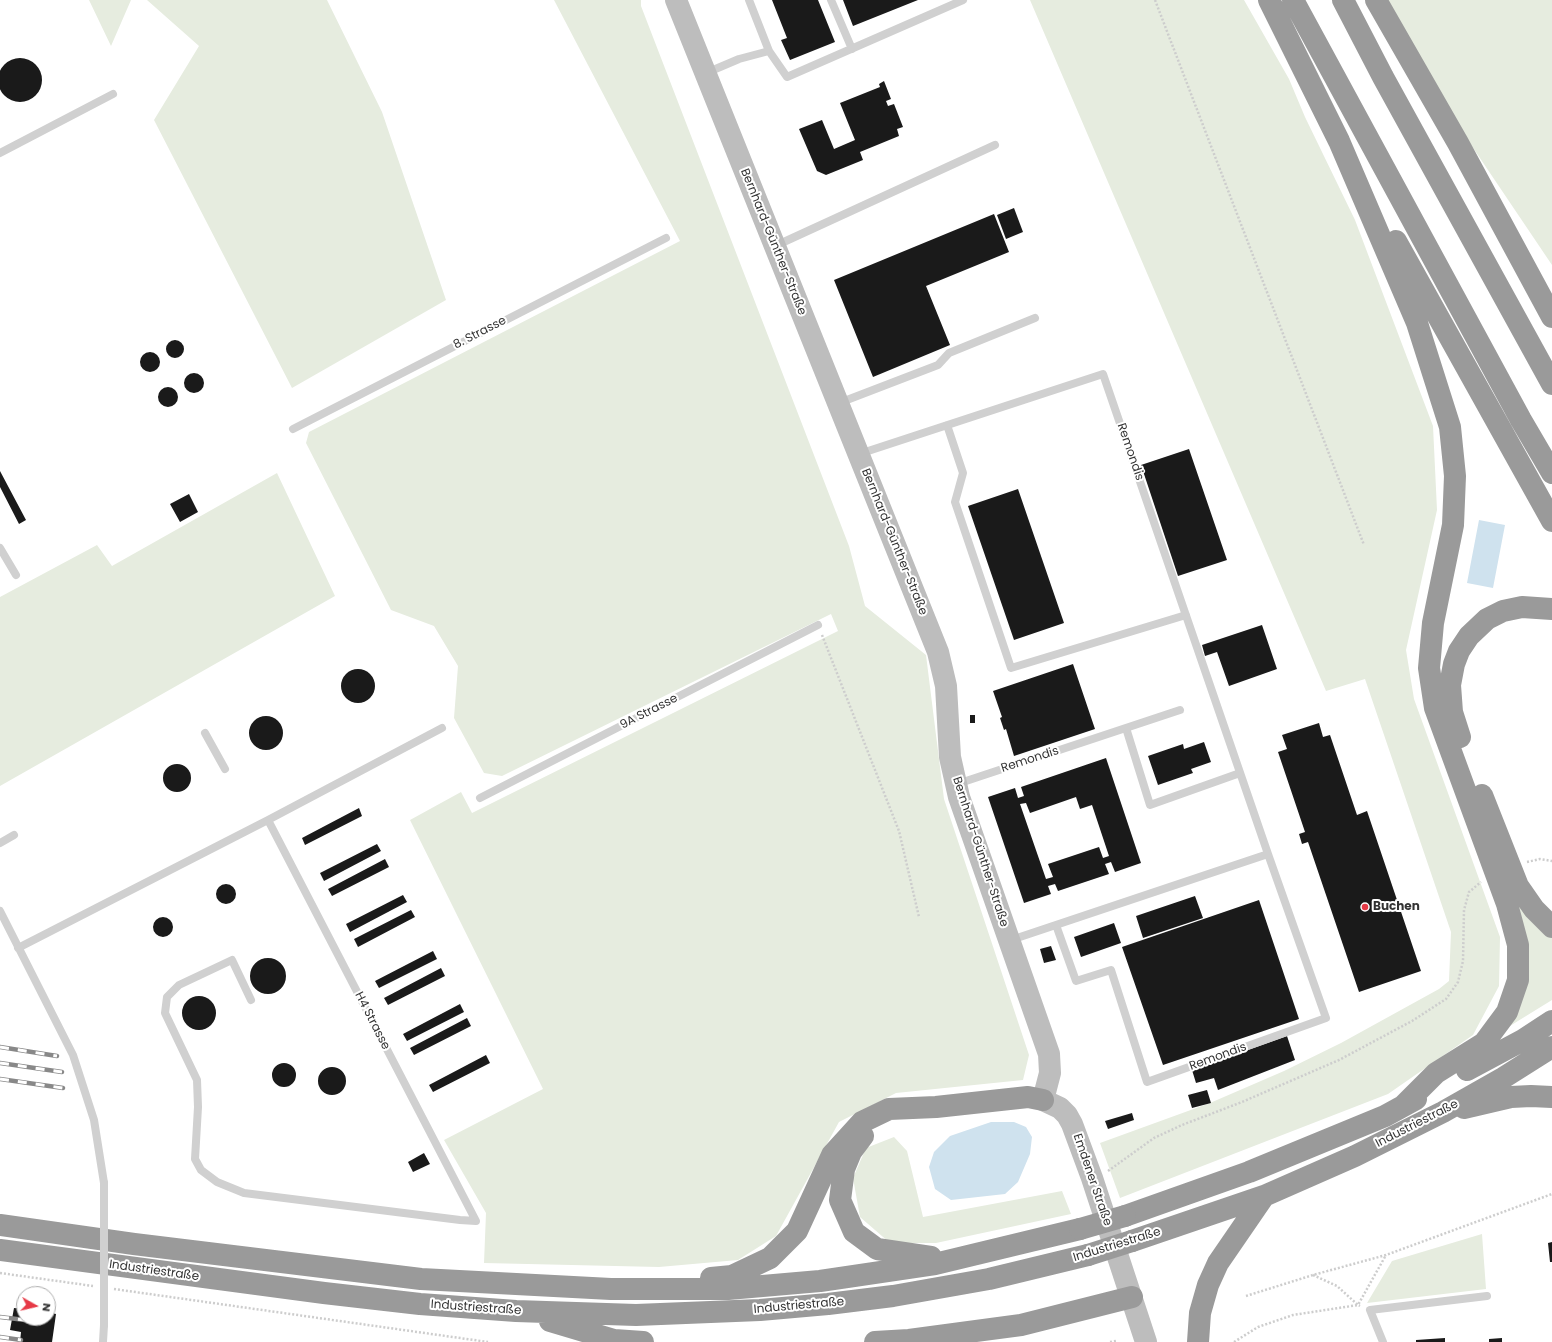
<!DOCTYPE html>
<meta charset="utf-8">
<style>
body{margin:0}
#map{position:relative;width:1552px;height:1342px;overflow:hidden;background:#fff;font-family:Poppins,sans-serif}
canvas{display:block}
.north{position:absolute;left:16px;top:1286px;width:40px;height:40px;box-sizing:border-box;background:#fff;border:1px solid #adadad;border-radius:50%;rotate:98deg;font-size:11px;font-weight:700;line-height:16px;text-align:center;color:#333}
.north::after{content:'';display:block;margin:auto;width:14px;height:18px;background:#e63946;clip-path:polygon(50% 0,100% 100%,50% 72%,0 100%)}
</style>
<div id="map">
<canvas width="1552" height="1342"></canvas>
<div class="north">N</div>
</div>
<script>
const ctx = document.querySelector('canvas').getContext('2d');
ctx.lineJoin = 'round';
function fillPath(path, color) { ctx.fillStyle = color; ctx.fill(path, 'evenodd'); }
const shape = rows => new Path2D(rows.map(r => 'M' + r).join(''));
function stroke(path, color, width, dash) { ctx.strokeStyle = color; ctx.lineWidth = width; ctx.lineCap = dash ? 'butt' : 'round'; ctx.setLineDash(dash || []); ctx.stroke(path); }
function write(font, color, halo, rows, align = 'center') {
  ctx.font = font + ' Poppins,sans-serif'; ctx.lineWidth = 4; ctx.setLineDash([]); ctx.textBaseline = 'middle'; ctx.strokeStyle = halo; ctx.fillStyle = color; for (const [text, x, y, turn = 0] of rows) {
    ctx.save(); ctx.translate(x, y); ctx.rotate((+turn || 0) * Math.PI / 180); ctx.textAlign = isNaN(turn) ? turn : align; if (halo) ctx.strokeText(text, 0, 0); ctx.fillText(text, 0, 0); ctx.restore();
  }
}
fillPath(shape([
 [89,0,131,0,111,46],
 [147,0,327,0,382,112,446,300,292,388,154,120,199,46],
 [554,0,641,0,641,6,849,546,865,606,926,655,944,799,1029,1055,1023,1080,896,1093,839,1122,776,1236,738,1260,659,1267,484,1263,486,1213,444,1140,543,1089,410,820,461,792,472,813,838,631,831,614,502,776,484,773,454,718,458,666,434,626,391,610,306,443,309,432,680,241],
 [1030,0,1244,0,1289,79,1305,117,1355,220,1433,426,1437,510,1406,650,1414,699,1500,937,1499,986,1473,1035,1388,1094,1120,1198,1100,1143,1210,1103,1284,1071,1341,1043,1439,989,1449,981,1451,932,1365,679,1326,691],
 [1377,0,1552,0,1552,265,1399,38],
 [277,473,335,596,0,786,0,597,97,545,112,566],
 [1512,890,1552,935,1552,1000,1505,1029],
 [894,1137,907,1151,923,1217,1062,1191,1071,1214,936,1243,890,1243,860,1217,853,1178,866,1148],
 [1482,1234,1486,1289,1367,1303,1392,1261]
]), '#e6ecdf');
fillPath(shape([
 [1479,520,1505,525,1493,588,1467,583],
 [991,1122,1014,1122,1026,1127,1032,1137,1030,1154,1018,1182,1005,1194,951,1200,935,1189,929,1167,934,1152,950,1136]
]), '#cfe2ee');
fillPath(shape([
 [772,0,818,0,835,42,790,60,781,40,787,38],
 [843,0,918,0,853,26],
 '-2 80a22 22 0 1 1 44 0a22 22 0 1 1-44 0Z',
 [884,81,891,99,886,101,888,106,894,104,903,127,897,129,899,136,860,152,863,160,826,175,817,171,799,129,822,120,834,149,855,140,840,103,880,87,879,84],
 [1014,208,1023,232,1006,239,997,215],
 [994,214,1009,252,926,286,950,345,873,377,834,280],
 '166 349a9 9 0 1 1 18 0a9 9 0 1 1-18 0Z',
 '140 362a10 10 0 1 1 20 0a10 10 0 1 1-20 0Z',
 '184 383a10 10 0 1 1 20 0a10 10 0 1 1-20 0Z',
 '158 397a10 10 0 1 1 20 0a10 10 0 1 1-20 0Z',
 [1189,449,1227,560,1178,576,1141,465],
 [0,471,26,520,19,524,0,487],
 [1018,489,1064,623,1014,640,968,506],
 [189,494,198,512,180,522,170,504],
 [1262,625,1277,669,1229,686,1217,652,1205,656,1202,645],
 [1073,664,1095,729,1014,756,1006,729,1004,730,1000,718,1002,717,993,691],
 '341 686a17 17 0 1 1 34 0a17 17 0 1 1-34 0Z',
 [970,715,975,715,975,723,970,723],
 '249 733a17 17 0 1 1 34 0a17 17 0 1 1-34 0Z',
 [1319,723,1323,737,1330,735,1357,815,1367,811,1421,971,1359,992,1308,842,1302,844,1299,834,1305,832,1278,752,1287,749,1282,735],
 [1204,742,1211,762,1191,769,1193,773,1158,785,1148,756,1183,744,1184,749],
 [1106,758,1141,863,1115,872,1111,862,1105,864,1109,874,1058,891,1055,884,1048,886,1051,894,1024,903,988,797,1015,788,1018,798,1024,796,1021,787],
 [1076,797,1080,809,1092,805,1109,856,1103,858,1099,847,1048,864,1053,877,1046,879,1020,804,1026,803,1030,813],
 '163 778a14 14 0 1 1 28 0a14 14 0 1 1-28 0Z',
 [359,808,362,816,305,845,302,838],
 [377,844,381,851,324,881,320,873],
 [385,859,389,867,332,896,328,889],
 '216 894a10 10 0 1 1 20 0a10 10 0 1 1-20 0Z',
 [403,895,407,902,350,932,346,924],
 [1195,896,1203,918,1143,938,1136,916],
 [1259,900,1299,1019,1163,1065,1122,947],
 [411,910,415,917,358,947,354,939],
 '153 927a10 10 0 1 1 20 0a10 10 0 1 1-20 0Z',
 [1114,923,1121,943,1081,957,1074,937],
 [1051,946,1056,960,1044,963,1040,949],
 [433,951,437,959,379,988,375,981],
 '250 976a18 18 0 1 1 36 0a18 18 0 1 1-36 0Z',
 [441,968,445,976,388,1005,384,998],
 '182 1013a17 17 0 1 1 34 0a17 17 0 1 1-34 0Z',
 [460,1004,464,1012,407,1041,403,1034],
 [467,1018,471,1026,414,1055,410,1048],
 [1287,1036,1295,1060,1218,1090,1214,1078,1196,1083,1192,1070],
 [486,1055,490,1063,433,1092,429,1085],
 '272 1075a12 12 0 1 1 24 0a12 12 0 1 1-24 0Z',
 '318 1081a14 14 0 1 1 28 0a14 14 0 1 1-28 0Z',
 [1207,1090,1211,1103,1192,1108,1188,1095],
 [1132,1113,1134,1120,1108,1129,1105,1121],
 [424,1153,430,1164,413,1172,408,1162],
 [1552,1242,1552,1262,1550,1262,1548,1243],
 [14,1308,24,1309,24,1318,48,1318,48,1312,56,1314,52,1342,20,1342,21,1332,10,1330],
 [1445,1338,1445,1342,1416,1342,1416,1340],
 [1502,1338,1502,1342,1489,1342,1489,1339]
]), '#1a1a1a');
stroke(shape([
 [1155,0,1364,545],
 [822,635,899,831,919,917],
 [1527,862,1540,859,1552,861],
 [1108,1171,1154,1138,1182,1125,1242,1102,1339,1060,1412,1021,1446,999,1458,982,1463,961,1464,910,1469,892,1481,882],
 [0,1273,93,1286],
 [1313,1275,1337,1286,1358,1305,1386,1255],
 [114,1289,488,1342],
 [1246,1296,1313,1275,1386,1255,1552,1194],
 [1110,1342,1116,1341],
 [1234,1342,1258,1327,1293,1315,1358,1305,1360,1306]
]), '#cdcdcd', 2.5, [2, 2]);
stroke(shape([
 [749,0,769,51],
 [831,0,852,49],
 [706,73,739,59,769,51,787,77,963,0],
 [0,153,113,94],
 [775,246,995,145],
 [839,403,938,365,949,353,1035,318],
 [947,425,963,473,955,502,1011,668,1186,615],
 [293,429,666,238],
 [859,454,1103,374,1268,854,1326,1018,1147,1082,1111,970,1076,981,1056,925],
 [0,548,16,575],
 [1126,728,1150,805,1240,773],
 [205,733,225,769],
 [957,784,1180,710],
 [480,798,818,625],
 [0,843,14,835],
 [0,911,73,1055,94,1120,104,1183],
 [1011,940,1268,854],
 [18,948,268,820,442,728],
 [251,1000,232,960,179,985,167,997,165,1013,197,1080,198,1107,195,1159,201,1170,217,1182,244,1193,460,1220,476,1221,268,820],
 [103,1342,104,1325],
 [1383,1342,1370,1310,1487,1296]
]), '#d0d0d0', 8);
stroke(shape([
 [676,0,938,652,946,686,950,757,959,797,1049,1054,1050,1073,1043,1100,1060,1108,1067,1115,1072,1124,1092,1178,1146,1342]
]), '#bdbdbd', 22);
stroke(shape([
 [1269,0,1339,141,1417,323,1450,427,1455,476,1453,525,1433,623,1429,668,1435,708,1507,904,1518,945,1518,980,1507,1012,1484,1043,1436,1073,1404,1105],
 [1293,0,1521,420,1552,473],
 [1343,0,1383,77,1552,384],
 [1376,0,1458,143,1552,317],
 [1396,241,1552,521],
 [1460,737,1452,712,1450,685,1454,664,1459,651,1469,636,1487,619,1503,611,1522,607,1552,609],
 [1482,795,1518,886,1534,909,1552,927],
 [1467,1070,1523,1040,1552,1021],
 [1464,1108,1511,1097,1531,1096,1552,1097],
 [863,1136,851,1152,844,1169,840,1200,854,1232,877,1249,931,1257],
 [1125,1216,1249,1172,1385,1116,1416,1099],
 [0,1225,134,1244,421,1279,611,1289,728,1289,820,1281,935,1264,1080,1229],
 [1132,1241,1264,1196,1355,1156,1443,1112,1503,1078,1552,1047],
 [0,1250,324,1293,420,1304,516,1311,636,1315,760,1310,828,1304,893,1296,989,1279,1088,1255],
 [711,1278,732,1276,770,1258,797,1231,832,1155,862,1122,889,1109,936,1107,1028,1097,1043,1100],
 [550,1321,614,1340,643,1342],
 [875,1342,909,1340,1021,1325,1132,1297],
 [1198,1342,1200,1313,1208,1285,1218,1263,1264,1196]
]), '#9a9a9a', 22);
const rail = shape([
 [0,1047,57,1056],
 [0,1063,62,1072],
 [0,1079,63,1088],
 [0,1317,25,1320],
 [0,1337,21,1340]
]);
stroke(rail, '#888', 4.5);
stroke(rail, '#fff', 3, [9]);
stroke(shape([
 [104,1325,104,1183]
]), '#d0d0d0', 8);
stroke(shape([
 [1080,1229,1125,1216],
 [1088,1255,1132,1241]
]), '#9a9a9a', 22);
for (const [x, y, r, color] of [
 [1365,907,4,"#e63946"]
]) { const dot = new Path2D(); dot.arc(x, y, r, 0, 2 * Math.PI); ctx.fillStyle = color; ctx.fill(dot); stroke(dot, '#fff', 1.5); }
write('12px', '#333', '#fff', [
 ["Bernhard-Günther-Straße",773,242,68],
 ["8. Strasse",480,333,-27],
 ["Remondis",1130,452,71],
 ["Bernhard-Günther-Straße",894,542,68],
 ["9A Strasse",649,712,-27],
 ["Remondis",1030,760,-18],
 ["Bernhard-Günther-Straße",980,852,72],
 ["H4 Strasse",372,1021,63],
 ["Remondis",1218,1057,-20],
 ["Industriestraße",1417,1124,-27],
 ["Emdener Straße",1092,1180,71],
 ["Industriestraße",1117,1245,-17],
 ["Industriestraße",154,1271,8],
 ["Industriestraße",799,1306,-5],
 ["Industriestraße",476,1308,4]
]);
write('bold 12px', '#333', '#fff', [
 ["Buchen",1373,907]
], 'left');
</script>
